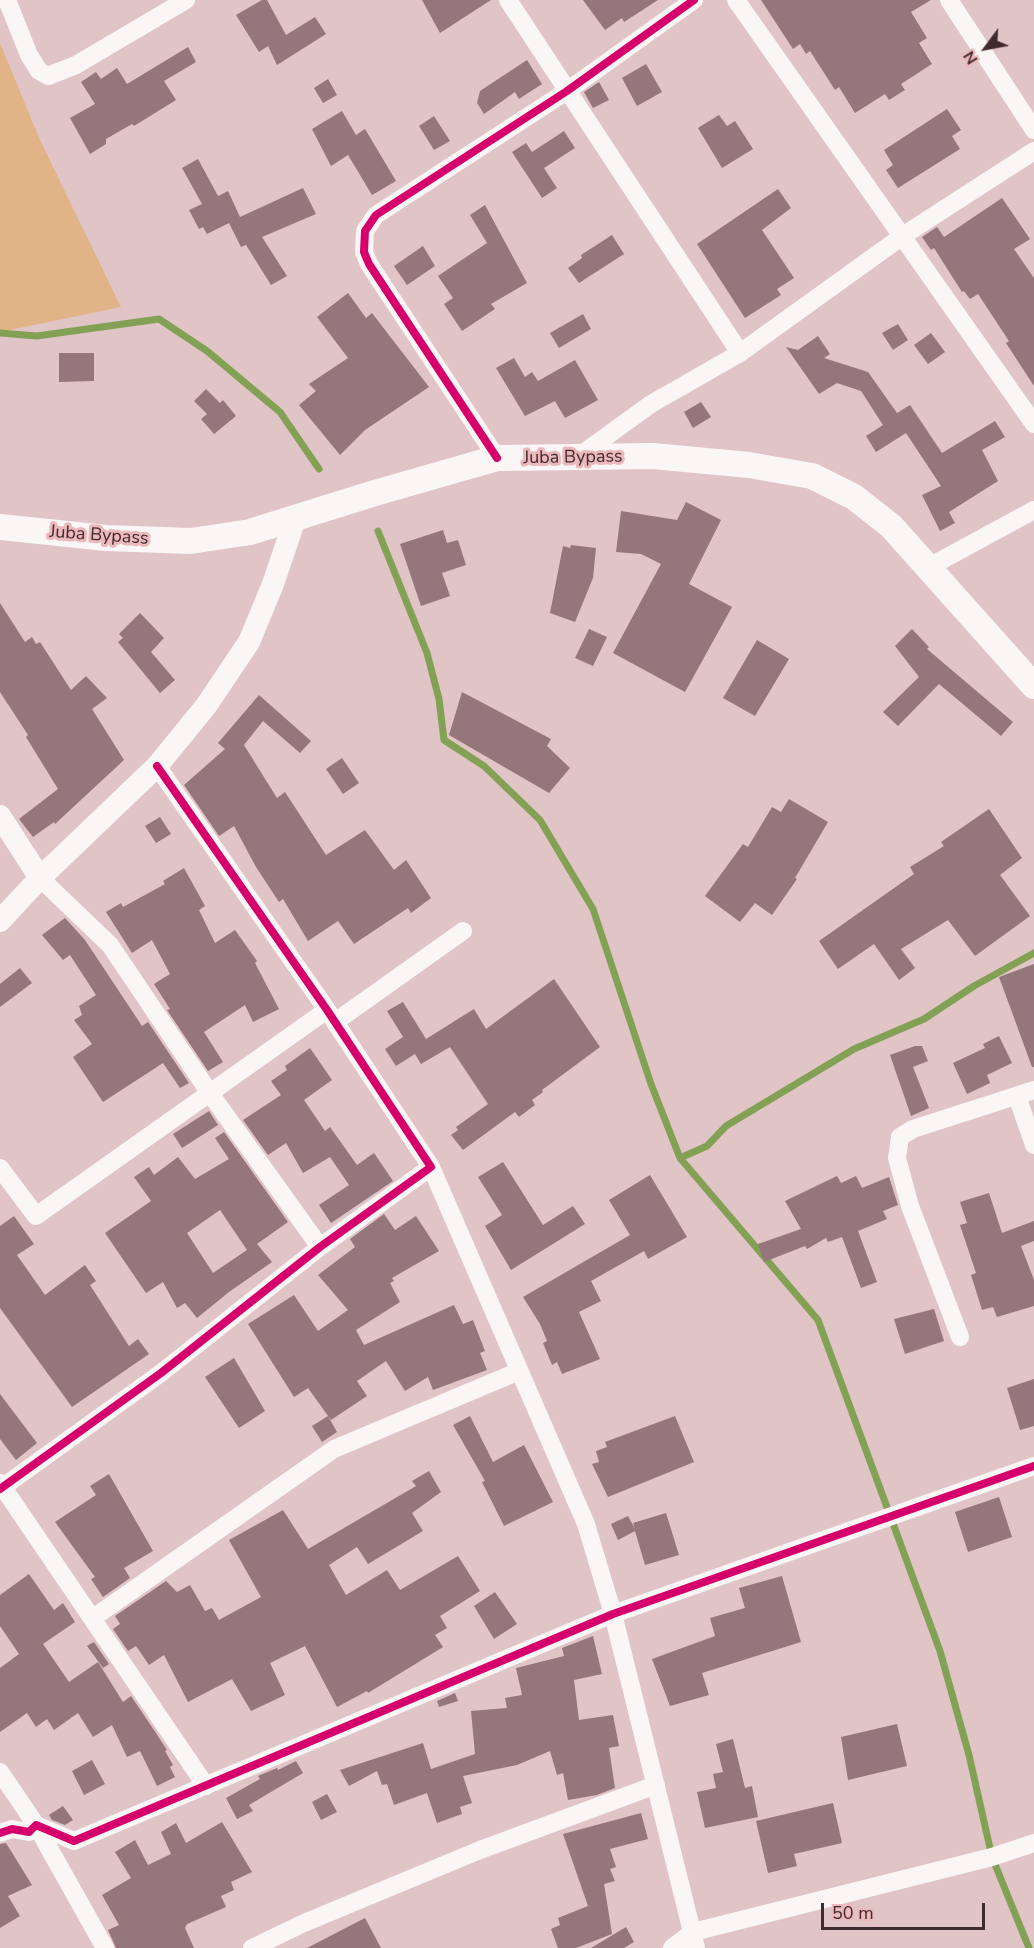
<!DOCTYPE html>
<style>
body{margin:0}
#map{position:relative;width:1034px;height:1948px;overflow:hidden;background:#e0c4c6;font-family:"Nunito Sans",sans-serif}
canvas{display:block}
.north{position:absolute;left:956px;top:18px;width:60px;height:60px;-webkit-text-stroke:4px #ecb8bc;paint-order:stroke;rotate:238deg;font-size:16px;font-weight:700;line-height:24px;text-align:center;color:#3f2b2d}
.north::after{content:'';display:block;margin:auto;width:21px;height:27px;background:#3f2b2d;clip-path:polygon(50% 0,100% 100%,50% 72%,0 100%)}
.scale{position:absolute;left:821px;top:1903px;width:164px;height:27px;box-sizing:border-box;border:3px solid #3f2b2d;border-top:0;padding-left:8px;font-size:18px;line-height:21px;white-space:nowrap;color:#3f2b2d;-webkit-text-stroke:4px #ecb8bc;paint-order:stroke}
</style>
<div id="map">
<canvas width="1034" height="1948"></canvas>
<div class="north">N</div>
<div class="scale">50 m</div>
</div>
<script>
const ctx = document.querySelector('canvas').getContext('2d');
ctx.lineJoin = 'round';
function fillPath(path, color) { ctx.fillStyle = color; ctx.fill(path, 'evenodd'); }
const shape = rows => new Path2D(rows.map(r => 'M' + r).join(''));
function stroke(path, color, width, dash) { ctx.strokeStyle = color; ctx.lineWidth = width; ctx.lineCap = dash ? 'butt' : 'round'; ctx.setLineDash(dash || []); ctx.stroke(path); }
function write(font, color, halo, rows, align = 'center') {
  ctx.font = font + ' "Nunito Sans",sans-serif'; ctx.lineWidth = 6; ctx.setLineDash([]); ctx.textBaseline = 'middle'; ctx.strokeStyle = halo; ctx.fillStyle = color; for (const [text, x, y, turn = 0] of rows) {
    ctx.save(); ctx.translate(x, y); ctx.rotate((+turn || 0) * Math.PI / 180); ctx.textAlign = isNaN(turn) ? turn : align; if (halo) ctx.strokeText(text, 0, 0); ctx.fillText(text, 0, 0); ctx.restore();
  }
}
fillPath(shape([
 [0,43,40,140,121,307,0,332]
]), '#e1b487');
stroke(shape([
 [0,333,37,336,159,319,207,351,280,412,319,469],
 [378,531,427,653,439,699,444,740,484,766,540,820,593,909,651,1084,680,1158,818,1320,940,1651,969,1755,992,1857,1029,1948],
 [680,1158,707,1146,726,1126,854,1049,924,1019,974,986,1034,953]
]), '#82a154', 7);
fillPath(shape([
 [262,0,267,0,286,35,315,17,326,34,277,65,268,46,259,52,236,15],
 [422,0,491,0,440,33],
 [583,0,658,0,624,22,622,18,605,30],
 [761,0,931,0,911,12,927,38,919,43,932,64,901,84,905,90,889,100,885,94,855,113,839,87,835,90,810,51,806,54,800,44,793,49],
 [188,47,196,62,164,81,176,100,134,126,132,124,106,139,106,144,90,154,70,118,95,104,81,82,96,72,101,79,117,68,127,84],
 [527,60,542,84,519,99,515,92,484,114,477,103,480,91],
 [646,64,662,92,637,106,622,78],
 [328,79,337,95,323,103,314,88],
 [599,82,609,100,593,108,584,92],
 [947,109,961,130,952,136,960,149,898,188,886,170,893,165,884,150],
 [342,111,356,135,365,129,396,181,372,195,348,155,331,166,312,129],
 [719,115,727,126,735,121,753,149,722,168,698,128],
 [434,116,450,141,434,150,419,126],
 [564,131,575,148,544,168,557,188,542,198,512,152,526,143,532,152],
 [198,159,218,196,228,191,240,217,303,188,316,214,262,237,287,276,271,285,246,245,241,247,229,223,207,234,203,227,199,229,189,210,202,204,182,168],
 [778,189,791,208,762,230,794,278,777,289,781,295,745,318,697,244],
 [1002,198,1030,239,1014,249,1034,278,1034,386,1006,343,1009,341,978,294,970,299,964,291,962,292,934,248,931,250,922,237,937,227,944,237],
 [485,205,527,283,491,304,495,309,462,331,444,304,453,298,438,276,487,243,470,215],
 [612,235,624,254,579,283,568,268,582,258,581,255],
 [423,246,435,266,407,285,394,266],
 [348,293,366,318,372,313,429,387,365,430,340,455,299,405,316,391,309,384,348,358,317,317],
 [583,314,591,329,559,348,550,333],
 [898,324,908,340,893,350,882,333],
 [931,333,945,352,928,364,914,345],
 [818,336,830,354,824,358,868,372,897,413,910,405,942,453,995,421,1005,437,982,450,998,481,949,512,955,523,940,531,922,495,941,486,906,433,876,452,866,436,883,425,861,391,837,383,819,394,786,347,798,350],
 [59,353,94,353,94,381,59,382],
 [514,358,525,377,532,372,538,381,575,360,598,400,565,418,555,401,525,416,496,368],
 [206,389,220,403,223,400,236,416,214,434,201,419,207,414,194,401],
 [701,402,711,417,693,428,684,412],
 [686,502,721,520,689,584,732,607,685,692,613,653,661,564,641,554,616,552,621,511,677,520],
 [443,530,447,543,458,540,466,565,442,573,450,596,421,606,400,544],
 [571,545,596,548,593,578,575,622,550,613,563,546,570,548],
 [0,603,25,642,32,637,36,644,40,642,71,690,86,676,107,698,92,709,124,760,55,824,54,822,33,837,19,819,58,789,26,737,28,735,0,692],
 [140,613,164,638,151,652,175,680,160,693,118,642,123,638,119,634],
 [589,629,607,637,593,666,575,658],
 [912,629,929,647,927,649,1013,722,1001,736,939,684,898,726,883,712,919,677,895,646],
 [757,640,789,659,755,716,723,698],
 [462,692,551,739,547,746,570,768,549,793,449,735],
 [259,695,311,741,300,753,263,721,244,745,277,798,285,792,326,855,365,830,394,870,406,860,431,898,411,913,408,908,354,944,338,921,308,941,283,899,279,902,256,867,234,826,219,836,184,785,225,749,218,743],
 [342,758,359,783,343,794,326,769],
 [789,799,828,822,795,878,797,879,772,915,755,903,740,922,705,896,743,844,748,847,772,807,781,812],
 [989,809,1022,858,1000,875,1030,916,975,956,948,920,901,949,915,968,899,980,874,944,838,969,819,941,914,874,910,867,944,846,941,842],
 [160,817,171,834,156,843,145,826],
 [184,868,205,906,199,910,215,943,235,930,257,961,255,963,279,1009,253,1022,245,1005,204,1032,223,1062,208,1071,167,1010,170,1009,154,984,170,974,152,940,132,953,106,912,121,903,123,907,165,884,163,881],
 [65,918,85,940,142,1026,148,1022,189,1083,180,1088,163,1063,103,1102,73,1057,92,1044,74,1020,82,1015,79,1006,96,995,70,955,63,960,42,935],
 [1034,964,1034,1067,1032,1067,999,977],
 [20,968,32,983,0,1007,0,984],
 [554,979,600,1047,542,1090,543,1092,532,1100,535,1105,519,1117,515,1112,463,1150,451,1135,458,1130,456,1127,488,1104,450,1047,421,1064,415,1054,396,1066,385,1049,403,1037,387,1011,403,1002,426,1039,474,1009,486,1029],
 [999,1036,1012,1063,987,1075,990,1083,967,1094,953,1063,985,1048,983,1044],
 [915,1046,922,1046,928,1061,913,1067,929,1108,911,1116,890,1055],
 [310,1048,332,1080,304,1100,325,1131,330,1127,357,1165,374,1153,393,1181,331,1223,319,1205,349,1185,330,1157,303,1173,286,1143,268,1155,243,1120,281,1095,271,1081,287,1070,285,1066],
 [209,1111,218,1125,182,1148,173,1134],
 [224,1132,288,1222,257,1244,272,1262,229,1292,197,1318,185,1303,177,1308,163,1282,146,1293,105,1233,151,1201,134,1177,149,1167,154,1175,178,1157,195,1179,229,1159,215,1138],
 [220,1210,247,1250,213,1273,187,1233],
 [503,1162,543,1225,573,1206,585,1224,511,1270,485,1226,502,1215,478,1177],
 [650,1175,687,1237,648,1259,644,1251,591,1281,601,1301,579,1312,600,1359,562,1374,557,1362,552,1365,543,1343,547,1341,540,1324,523,1297,630,1235,609,1200],
 [837,1176,841,1183,856,1176,862,1188,889,1177,898,1205,883,1211,887,1219,858,1231,877,1282,861,1288,842,1237,828,1242,826,1238,807,1249,805,1246,764,1262,758,1244,801,1229,785,1201],
 [989,1193,1002,1233,1034,1221,1034,1241,1021,1246,1034,1280,1034,1306,997,1317,993,1307,982,1310,971,1275,976,1273,960,1225,967,1223,960,1202],
 [384,1214,395,1230,416,1216,439,1251,392,1278,394,1281,390,1283,400,1302,356,1330,364,1345,454,1305,463,1324,473,1320,485,1351,480,1353,487,1370,433,1390,428,1377,405,1391,386,1361,357,1381,367,1396,331,1420,308,1388,294,1397,248,1324,294,1295,318,1331,348,1310,318,1275,355,1247,350,1239],
 [14,1216,34,1244,17,1255,45,1295,85,1265,96,1281,90,1285,129,1346,138,1339,149,1354,72,1407,0,1308,0,1226],
 [934,1309,944,1341,905,1354,894,1319],
 [234,1358,265,1411,239,1428,205,1377],
 [1034,1379,1034,1426,1020,1430,1007,1388],
 [0,1394,37,1443,16,1460,0,1439],
 [328,1416,337,1432,322,1442,312,1426],
 [470,1416,493,1462,524,1445,553,1502,504,1526,482,1482,485,1481,453,1425],
 [675,1416,694,1462,608,1497,592,1464,599,1462,596,1451,607,1447,605,1442],
 [429,1471,441,1492,412,1513,423,1531,368,1564,357,1547,329,1565,346,1595,387,1570,400,1590,458,1556,480,1591,440,1616,447,1628,435,1635,443,1647,368,1693,367,1691,337,1707,305,1646,270,1663,285,1695,251,1711,232,1679,188,1702,164,1655,149,1665,136,1646,128,1651,113,1629,120,1624,115,1616,166,1581,177,1592,190,1585,205,1611,212,1608,219,1620,261,1597,229,1540,283,1510,308,1549,416,1486,412,1481],
 [109,1474,153,1551,124,1568,130,1578,103,1597,91,1579,95,1577,55,1522,96,1495,90,1486],
 [999,1497,1012,1537,968,1552,955,1512],
 [666,1513,679,1555,645,1565,635,1531,618,1540,611,1524,628,1516,635,1529,633,1523],
 [29,1574,54,1610,63,1603,75,1622,43,1644,69,1682,98,1662,123,1702,131,1696,154,1730,167,1750,165,1751,173,1765,170,1767,175,1777,157,1786,140,1751,127,1757,112,1725,93,1737,78,1713,54,1730,47,1719,36,1727,27,1713,0,1732,0,1668,19,1654,0,1626,0,1595],
 [782,1576,801,1642,702,1673,709,1695,670,1706,652,1659,715,1636,710,1618,745,1608,739,1588],
 [495,1592,517,1624,494,1639,474,1606],
 [593,1636,602,1674,574,1680,579,1720,613,1715,619,1746,609,1748,615,1788,597,1795,568,1800,563,1773,557,1775,550,1751,517,1765,463,1776,472,1803,460,1807,462,1814,437,1823,427,1793,394,1805,387,1784,382,1785,377,1771,349,1786,340,1770,423,1743,431,1769,475,1754,471,1711,507,1708,505,1698,522,1695,516,1668,564,1656,562,1648],
 [94,1642,109,1664,103,1668,87,1646],
 [455,1693,458,1701,439,1707,437,1701],
 [897,1724,907,1766,848,1780,841,1737],
 [733,1739,745,1788,752,1786,758,1817,705,1828,697,1792,716,1788,713,1774,723,1772,716,1744],
 [92,1760,105,1784,84,1795,72,1771],
 [296,1761,303,1773,249,1805,253,1811,237,1819,226,1798,260,1779,258,1776,277,1768,278,1770],
 [327,1794,337,1812,321,1820,312,1802],
 [833,1803,842,1843,794,1854,797,1866,768,1873,756,1821],
 [63,1806,73,1820,65,1825,52,1820,49,1815],
 [641,1813,648,1839,610,1849,616,1867,610,1869,615,1881,604,1884,612,1934,576,1948,558,1948,551,1929,560,1925,558,1918,588,1906,563,1834],
 [222,1822,252,1872,231,1882,234,1890,221,1896,226,1907,187,1924,185,1928,194,1948,116,1948,108,1930,119,1925,102,1895,131,1878,115,1852,135,1840,148,1865,171,1854,161,1832,176,1823,186,1843],
 [6,1843,32,1885,8,1896,20,1916,0,1928,0,1844],
 [365,1918,381,1948,307,1948],
 [626,1927,634,1942,624,1948,591,1948]
]), '#94767b');
stroke(shape([
 [7,0,29,55,39,71,48,76,76,65,186,0],
 [508,0,740,353],
 [736,0,1034,424],
 [949,0,1034,130],
 [497,458,369,264,364,252,365,231,376,215,567,91,694,0],
 [575,459,651,404,740,353,904,235,1034,151],
 [929,567,1034,510],
 [40,878,110,945,209,1092,320,1247],
 [335,1022,463,931],
 [1017,1096,1034,1145],
 [431,1167,586,1524,613,1614,696,1948],
 [0,1168,36,1216,327,1010],
 [960,1337,910,1206,897,1158,900,1137,913,1129,1034,1090],
 [0,1483,206,1786],
 [0,1489,161,1373,320,1247,431,1167,327,1010,157,766],
 [93,1618,334,1449,517,1372],
 [0,1772,36,1825,105,1948],
 [0,1833,12,1829,29,1832,36,1825,74,1841,613,1614,1034,1466],
 [252,1948,304,1923,480,1850,656,1785],
 [672,1948,693,1932,992,1857,1034,1843]
]), '#faf6f6', 18);
stroke(shape([
 [0,816,40,878],
 [0,921,40,878,157,766,206,706,249,642,273,584,295,519]
]), '#faf6f6', 22);
stroke(shape([
 [0,527,106,538,191,541,250,532,375,493,497,458,653,456,749,465,812,476,854,497,891,526,1034,686]
]), '#faf6f6', 26);
stroke(shape([
 [497,458,369,264,364,252,365,231,376,215,567,91,694,0],
 [0,1489,161,1373,320,1247,431,1167,327,1010,157,766],
 [0,1833,12,1829,29,1832,36,1825,74,1841,613,1614,1034,1466]
]), '#d6006c', 8);
write('18px', '#3f2b2d', '#ecb8bc', [
 ["Juba Bypass",573,458,-1],
 ["Juba Bypass",99,536,4]
]);
</script>
